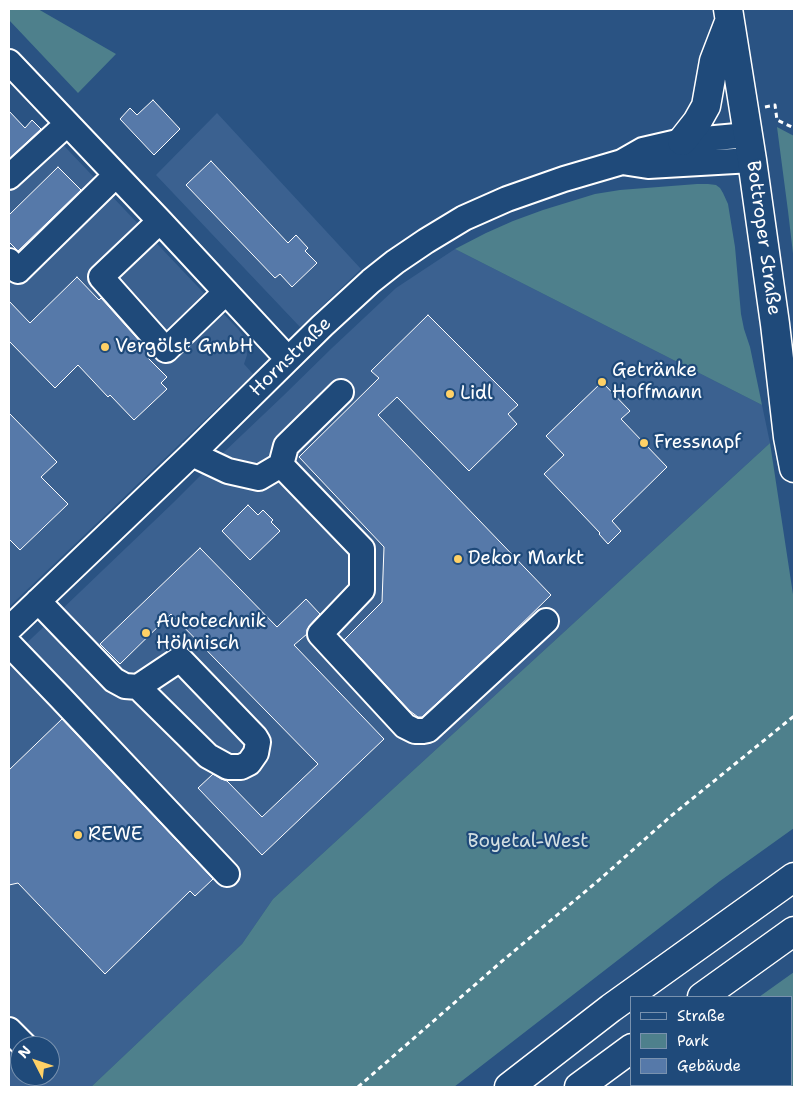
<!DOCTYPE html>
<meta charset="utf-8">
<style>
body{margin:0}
#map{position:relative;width:803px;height:1096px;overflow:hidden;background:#2a5383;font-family:"Shantell Sans",sans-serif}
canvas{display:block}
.frame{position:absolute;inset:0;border:10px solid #fff;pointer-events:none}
.legend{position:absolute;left:630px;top:996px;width:162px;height:90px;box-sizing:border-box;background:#1f4a7a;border:1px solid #7992af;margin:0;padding:6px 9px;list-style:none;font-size:15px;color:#fff}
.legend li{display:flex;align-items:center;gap:10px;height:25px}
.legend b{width:25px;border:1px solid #7992af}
.north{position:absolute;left:10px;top:1036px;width:50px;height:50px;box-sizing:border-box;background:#1f4a7a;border:1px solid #7992af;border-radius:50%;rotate:311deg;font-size:14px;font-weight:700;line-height:20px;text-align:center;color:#fff}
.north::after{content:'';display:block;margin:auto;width:18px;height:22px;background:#ffd166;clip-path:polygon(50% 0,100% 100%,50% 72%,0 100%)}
</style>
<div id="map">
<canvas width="803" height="1096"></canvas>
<div class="frame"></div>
<ul class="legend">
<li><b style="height:6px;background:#1f4a7a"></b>Straße</li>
<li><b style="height:14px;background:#4e808c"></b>Park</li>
<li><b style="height:14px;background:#5679a9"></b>Gebäude</li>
</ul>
<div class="north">N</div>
</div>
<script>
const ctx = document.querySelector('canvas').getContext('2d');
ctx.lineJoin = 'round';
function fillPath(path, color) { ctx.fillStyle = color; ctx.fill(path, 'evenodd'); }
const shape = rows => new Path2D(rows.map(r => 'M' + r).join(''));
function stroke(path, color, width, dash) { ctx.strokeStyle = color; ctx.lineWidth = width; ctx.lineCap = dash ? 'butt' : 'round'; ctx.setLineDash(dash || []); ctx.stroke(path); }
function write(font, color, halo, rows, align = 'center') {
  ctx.font = font + ' "Shantell Sans",sans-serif'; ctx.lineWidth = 4.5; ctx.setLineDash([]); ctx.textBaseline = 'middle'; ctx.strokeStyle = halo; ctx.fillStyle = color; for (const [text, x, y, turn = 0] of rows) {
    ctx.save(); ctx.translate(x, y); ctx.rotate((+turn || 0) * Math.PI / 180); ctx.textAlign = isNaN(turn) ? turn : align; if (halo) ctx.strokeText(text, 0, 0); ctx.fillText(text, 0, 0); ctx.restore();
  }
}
fillPath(shape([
 [217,113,361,269,300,327,156,175],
 [50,131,238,329,244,337,246,345,247,355,244,364,253,374,9,607,9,171],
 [455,249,762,405,770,443,273,899,242,944,91,1087,9,1087,9,660,174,502,223,453,283,396,332,348,396,288],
 [20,1046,50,1046,50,1076,20,1076]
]), '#3b6190');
fillPath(shape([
 [9,9,38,9,116,54,78,93,9,20],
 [777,127,794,136,794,262,788,211],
 [697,184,708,184,716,185,720,188,723,193,728,204,735,247,741,314,744,329,750,347,762,405,455,249,486,233,513,221,543,210,595,194,620,190],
 [770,443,794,601,794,828,720,881,454,1087,91,1087,242,944,273,899],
 [794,972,794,1087,637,1087,640,1085,792,1085,792,997,759,997]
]), '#4e808c');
const building = shape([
 [153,100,180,129,154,155,120,119,130,108,137,115,153,100],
 [9,111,25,128,32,120,41,129,9,159,9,111],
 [211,161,288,243,296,235,308,248,305,251,317,263,292,287,280,274,275,278,186,185,211,161],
 [58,167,81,190,18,251,9,242,9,215,58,167],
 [77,277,99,300,101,298,152,355,148,358,167,377,161,383,167,389,134,420,110,395,108,397,78,365,55,388,9,341,9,301,30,323,77,277],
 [428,315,518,405,508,414,517,424,469,471,397,397,378,415,551,595,503,642,422,717,418,717,410,711,344,640,382,602,384,547,299,457,379,378,371,371,428,315],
 [602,382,630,411,621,419,667,467,612,521,621,531,608,544,599,534,600,533,544,474,564,455,546,436,602,382],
 [9,413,57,462,41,477,68,504,20,550,9,539,9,413],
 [248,505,258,515,263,510,273,520,271,522,280,531,250,560,222,531,248,505],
 [200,548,277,627,306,599,320,614,310,625,307,630,307,634,294,645,384,739,262,855,198,788,213,774,221,779,227,781,262,817,318,764,171,614,120,664,100,644,200,548],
 [62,719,213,879,195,896,190,891,105,974,18,883,9,885,9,770,62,719]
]);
fillPath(building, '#5679a9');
stroke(building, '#fff', 1);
const minor = shape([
 [9,62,160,221,288,359],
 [622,162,648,166,752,160],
 [9,177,67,124],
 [160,221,101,277,166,350,226,292],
 [9,261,18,271,116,175],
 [192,454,228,471,259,478,281,465,286,446,341,392],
 [281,465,362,549,362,590,320,634,405,726,415,731,423,731,428,730,546,621],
 [38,601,114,680,125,686,138,687,180,659,255,737,258,742,256,753,249,763,241,767,228,767,208,756,138,687],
 [9,629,192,454,322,326,371,281,395,262,426,241,464,218,507,199,564,179,622,162,643,150,682,141,748,135],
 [9,644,60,697,227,874],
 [9,1030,25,1046]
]);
const major = shape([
 [728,9,752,160,775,324,788,437,794,468],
 [682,141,697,122,706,106,714,61,729,22]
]);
const highway = shape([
 [702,997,794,931],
 [509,1087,611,1008,794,877],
 [579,1087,632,1048]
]);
stroke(minor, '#fff', 28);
stroke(major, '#fff', 31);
stroke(highway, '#fff', 31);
stroke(shape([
 [765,107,775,105,777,120,794,128],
 [358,1087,501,962,599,880,671,816,794,716]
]), '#fff', 3, [5, 4]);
stroke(minor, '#1f4a7a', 24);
stroke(major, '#1f4a7a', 28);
stroke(highway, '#1f4a7a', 28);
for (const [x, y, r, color] of [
 [105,347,5,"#ffd166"],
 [602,382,5,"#ffd166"],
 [450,394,5,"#ffd166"],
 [644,443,5,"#ffd166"],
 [458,559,5,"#ffd166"],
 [146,633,5,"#ffd166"],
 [78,835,5,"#ffd166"]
]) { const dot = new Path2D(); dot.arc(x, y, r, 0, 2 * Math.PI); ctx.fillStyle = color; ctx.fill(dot); stroke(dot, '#1f4a7a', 2); }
write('19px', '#fff', '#1f4a7a', [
 ["Bottroper Straße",763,238,82],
 ["Hornstraße",291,357,-44]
]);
write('19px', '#fff', '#1f4a7a', [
 ["Vergölst GmbH",115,347],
 ["Getränke",612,371],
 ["Hoffmann",612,393],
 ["Lidl",460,394],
 ["Fressnapf",654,443],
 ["Dekor Markt",468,559],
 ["Autotechnik",156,622],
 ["Höhnisch",156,644],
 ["REWE",88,835]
], 'left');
write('19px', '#d3dfe2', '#1f4a7a', [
 ["Boyetal-West",528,842]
]);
</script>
